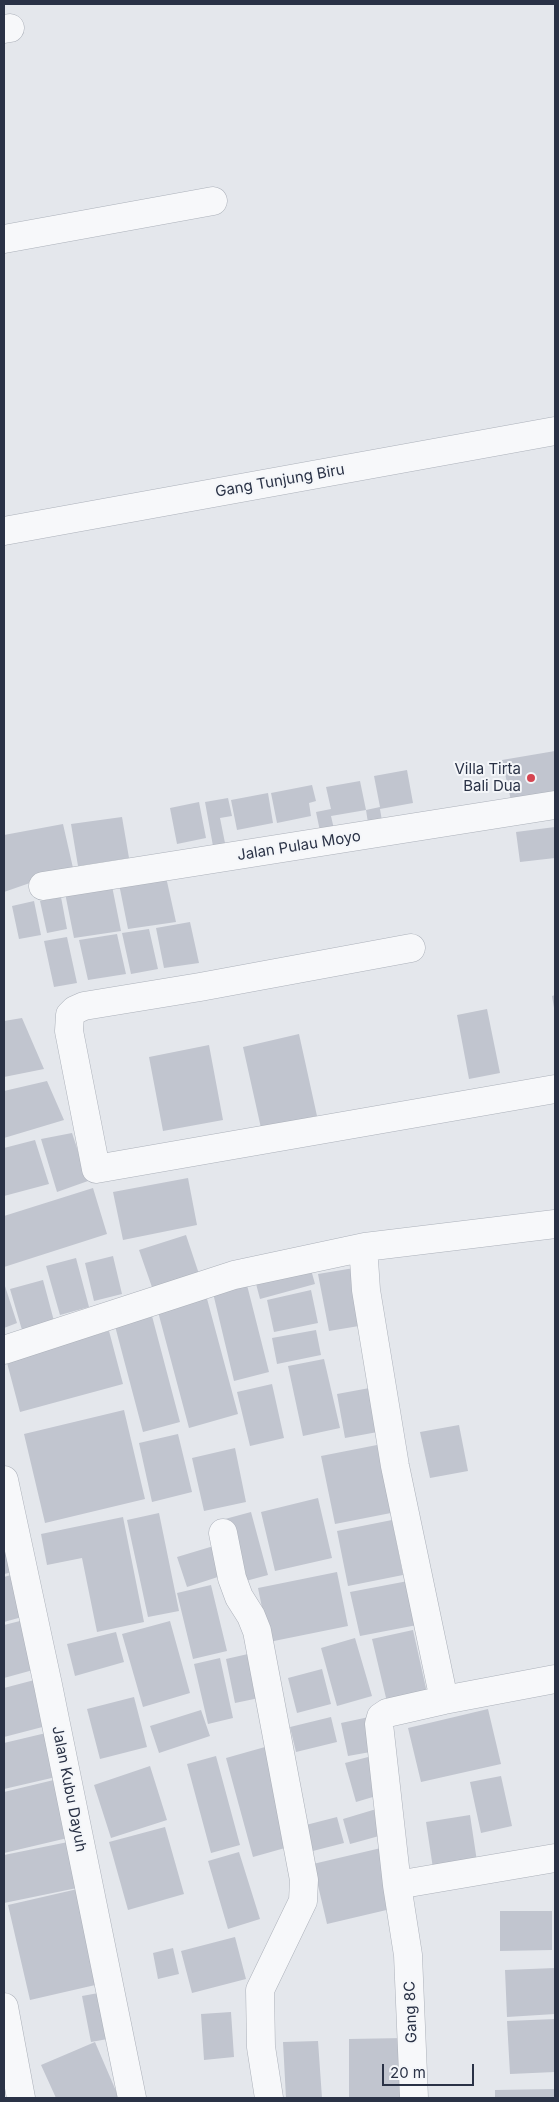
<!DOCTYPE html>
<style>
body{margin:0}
#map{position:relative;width:559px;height:2102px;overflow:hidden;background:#e4e7ec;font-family:Inter,sans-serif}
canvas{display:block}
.frame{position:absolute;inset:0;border:5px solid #2a3246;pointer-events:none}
.scale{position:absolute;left:382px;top:2064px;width:92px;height:22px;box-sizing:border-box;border:2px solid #2a3246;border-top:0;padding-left:6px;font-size:15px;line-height:18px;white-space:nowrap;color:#2a3246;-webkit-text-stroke:4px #f4f6f9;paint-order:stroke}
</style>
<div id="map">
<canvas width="559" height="2102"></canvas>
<div class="frame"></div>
<div class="scale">20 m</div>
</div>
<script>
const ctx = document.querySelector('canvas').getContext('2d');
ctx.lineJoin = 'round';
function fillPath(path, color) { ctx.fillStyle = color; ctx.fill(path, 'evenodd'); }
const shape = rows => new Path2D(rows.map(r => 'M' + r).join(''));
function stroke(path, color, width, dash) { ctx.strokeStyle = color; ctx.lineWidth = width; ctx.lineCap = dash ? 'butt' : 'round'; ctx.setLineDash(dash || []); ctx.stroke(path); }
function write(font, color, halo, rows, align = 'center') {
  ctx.font = font + ' Inter,sans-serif'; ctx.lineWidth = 4; ctx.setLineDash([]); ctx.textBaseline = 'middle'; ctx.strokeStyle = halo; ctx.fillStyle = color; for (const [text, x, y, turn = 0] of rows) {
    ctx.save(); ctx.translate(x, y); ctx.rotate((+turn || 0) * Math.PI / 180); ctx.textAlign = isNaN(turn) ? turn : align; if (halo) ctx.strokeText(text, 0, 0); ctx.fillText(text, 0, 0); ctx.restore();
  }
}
fillPath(shape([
 [555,751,555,796,512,805,502,760],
 [407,770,413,803,380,809,382,821,368,823,366,810,380,807,374,776],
 [360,781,366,810,331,816,334,829,320,831,316,812,331,809,326,787],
 [312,785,316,801,309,803,311,816,277,823,271,793],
 [268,793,273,823,237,830,231,800],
 [228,798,232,816,220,818,225,843,213,846,205,802],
 [199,802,206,838,177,844,170,808],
 [122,817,129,858,78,866,71,824],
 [63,824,73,868,4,892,4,835],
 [555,827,555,858,520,862,516,832],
 [166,877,176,922,128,929,119,884],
 [112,886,121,931,74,938,65,893],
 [61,897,67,929,47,933,40,901],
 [34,901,41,935,19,939,12,906],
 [190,922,199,963,164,968,156,928],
 [149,929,158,969,131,974,122,933],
 [117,934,126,974,88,980,79,940],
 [67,937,77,983,54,987,44,941],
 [555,995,555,1008,554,1008,552,996],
 [487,1009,500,1073,469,1079,457,1015],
 [22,1018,44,1069,4,1077,4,1021],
 [299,1034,317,1116,261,1128,243,1047],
 [209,1045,223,1120,163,1131,149,1057],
 [47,1081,64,1120,4,1138,4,1091],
 [72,1133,88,1181,57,1192,41,1139],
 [35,1140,49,1184,4,1196,4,1148],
 [188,1178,197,1225,123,1240,113,1192],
 [93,1188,107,1234,4,1267,4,1216],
 [186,1235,199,1274,153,1290,139,1250],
 [113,1256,122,1294,94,1301,85,1263],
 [76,1258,89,1307,60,1315,46,1266],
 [310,1266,315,1284,260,1299,255,1280],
 [354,1268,365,1325,329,1331,318,1274],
 [43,1280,54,1321,22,1330,10,1289],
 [4,1283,17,1323,4,1328],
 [247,1285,269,1372,234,1381,213,1293],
 [311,1290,318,1323,274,1332,267,1300],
 [206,1295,238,1414,189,1428,157,1308],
 [152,1316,180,1422,143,1432,115,1326],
 [316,1330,321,1355,277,1364,272,1338],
 [109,1331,123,1384,20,1412,6,1359],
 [324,1359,340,1428,303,1436,288,1366],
 [272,1384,284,1438,250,1446,237,1392],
 [375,1387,383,1431,345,1438,337,1394],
 [124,1410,145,1499,45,1523,24,1434],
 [459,1425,468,1471,430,1478,420,1432],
 [178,1434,192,1492,152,1502,139,1443],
 [382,1444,396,1512,335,1524,321,1456],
 [235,1448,246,1502,204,1511,192,1458],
 [318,1498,332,1558,275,1571,261,1512],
 [251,1512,268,1575,242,1582,225,1519],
 [159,1513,179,1611,148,1617,127,1520],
 [123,1517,144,1622,97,1632,82,1558,47,1565,41,1534],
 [392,1520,403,1575,348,1586,337,1531],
 [12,1543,18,1571,4,1574,4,1545],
 [217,1545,227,1574,187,1587,177,1557],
 [337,1572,348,1626,269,1642,258,1588],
 [11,1575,22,1617,4,1622,4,1577],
 [408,1581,417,1625,360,1636,350,1592],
 [211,1585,227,1651,193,1659,177,1593],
 [20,1621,33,1670,4,1678,4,1625],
 [170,1621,190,1693,143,1707,122,1634],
 [413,1630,427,1693,387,1702,372,1639],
 [116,1632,124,1662,75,1676,67,1644],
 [355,1638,372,1696,337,1706,321,1648],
 [248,1654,259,1698,235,1703,226,1659],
 [220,1658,233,1718,208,1724,194,1664],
 [322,1669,331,1704,297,1713,288,1678],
 [42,1678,54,1724,4,1737,4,1688],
 [134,1697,147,1747,100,1759,87,1709],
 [488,1709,501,1764,421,1782,408,1728],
 [201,1710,210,1736,159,1753,150,1726],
 [331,1717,337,1742,296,1752,290,1727],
 [369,1717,376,1751,348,1756,341,1723],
 [46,1733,56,1777,4,1789,4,1743],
 [265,1747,292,1846,253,1857,226,1758],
 [216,1756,240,1845,211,1853,187,1764],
 [372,1756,383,1794,356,1802,345,1763],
 [150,1766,167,1820,111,1838,94,1785],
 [501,1776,512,1826,481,1833,470,1782],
 [62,1778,76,1836,4,1853,4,1792],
 [383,1807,390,1833,350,1844,343,1819],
 [470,1815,478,1868,434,1875,426,1822],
 [337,1817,344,1843,309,1852,302,1826],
 [165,1827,184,1894,128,1910,109,1842],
 [68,1842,77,1888,4,1903,4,1855],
 [381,1848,395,1908,327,1924,313,1864],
 [239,1852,260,1919,228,1929,208,1861],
 [82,1888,104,1983,30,2000,8,1905],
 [500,1911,552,1911,552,1950,500,1951],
 [235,1937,246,1979,192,1993,181,1951],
 [173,1948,179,1974,158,1979,153,1953],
 [555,1968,555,2014,507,2017,505,1970],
 [104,1992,113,2038,91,2042,82,1996],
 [231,2012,234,2057,204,2060,201,2014],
 [555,2019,555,2072,510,2074,507,2021],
 [404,2038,404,2098,349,2098,349,2039],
 [318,2041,322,2098,286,2098,283,2042],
 [95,2042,119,2098,56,2098,41,2065],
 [555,2089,555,2098,495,2098,495,2090]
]), '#c1c5cf');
const minor = shape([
 [4,29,10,28],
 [4,239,213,201],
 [4,531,555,431],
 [43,886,555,805],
 [411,948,200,987,84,1006,75,1010,70,1015,69,1031,96,1169,555,1089],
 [364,1260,366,1290,395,1466,444,1700,387,1713,381,1717,379,1724,397,1885,408,1955,414,2098],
 [4,1350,234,1275,365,1247,555,1224],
 [4,1480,48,1685,132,2098],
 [223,1533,232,1578,239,1597,251,1616,257,1631,304,1880,303,1901,260,1990,261,2047,269,2098],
 [444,1700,555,1679],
 [397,1885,555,1858],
 [4,2007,21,2098]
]);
stroke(minor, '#acb1ba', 29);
stroke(minor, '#f7f8fa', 28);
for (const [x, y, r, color] of [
 [531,778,5,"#d54551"]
]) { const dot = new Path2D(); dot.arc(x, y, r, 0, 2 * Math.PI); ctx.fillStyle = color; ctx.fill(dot); stroke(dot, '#f4f6f9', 2); }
write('15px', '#2a3246', '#f4f6f9', [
 ["Gang Tunjung Biru",280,481,-10],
 ["Jalan Pulau Moyo",299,846,-9],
 ["Jalan Kubu Dayuh",69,1789,79],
 ["Gang 8C",411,2012,-92]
]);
write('15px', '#2a3246', '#f4f6f9', [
 ["Villa Tirta",521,769],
 ["Bali Dua",521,786]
], 'right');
</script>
